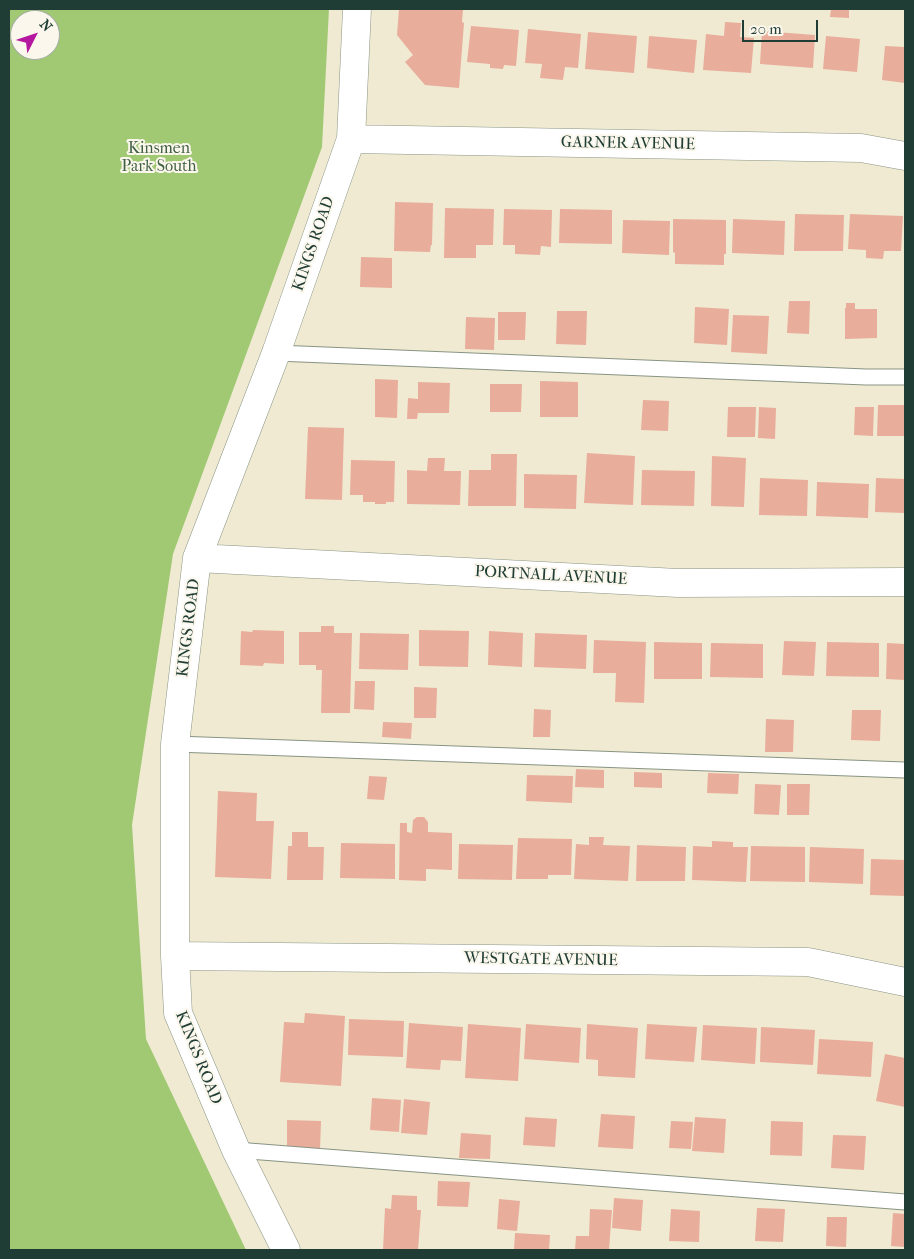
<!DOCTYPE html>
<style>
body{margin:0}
#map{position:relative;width:914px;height:1259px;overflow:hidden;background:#f0ead2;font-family:"IM FELL French Canon",serif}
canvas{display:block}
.frame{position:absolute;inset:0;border:10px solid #1f3d34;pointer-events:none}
.north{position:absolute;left:10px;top:10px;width:50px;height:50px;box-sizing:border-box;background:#fbf7ec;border:1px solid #a3ada2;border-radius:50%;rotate:49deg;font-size:14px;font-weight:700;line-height:20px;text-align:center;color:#1f3d34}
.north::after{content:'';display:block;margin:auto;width:18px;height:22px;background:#b5179e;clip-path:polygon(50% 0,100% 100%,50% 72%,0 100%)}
.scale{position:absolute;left:742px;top:20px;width:76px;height:22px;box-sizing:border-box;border:2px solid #1f3d34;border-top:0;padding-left:6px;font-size:15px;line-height:18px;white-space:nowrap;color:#1f3d34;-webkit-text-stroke:4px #fbf7ec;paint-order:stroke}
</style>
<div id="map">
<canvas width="914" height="1259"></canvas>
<div class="frame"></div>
<div class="north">N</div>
<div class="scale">20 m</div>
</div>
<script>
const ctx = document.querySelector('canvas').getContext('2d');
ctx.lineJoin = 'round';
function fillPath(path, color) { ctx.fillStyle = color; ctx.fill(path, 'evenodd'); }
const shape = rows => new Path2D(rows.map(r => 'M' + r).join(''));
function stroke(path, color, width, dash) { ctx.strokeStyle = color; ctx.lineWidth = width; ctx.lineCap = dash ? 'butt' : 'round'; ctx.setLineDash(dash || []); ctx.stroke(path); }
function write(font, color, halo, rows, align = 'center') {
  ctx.font = font + ' "IM FELL French Canon",serif'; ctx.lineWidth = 4; ctx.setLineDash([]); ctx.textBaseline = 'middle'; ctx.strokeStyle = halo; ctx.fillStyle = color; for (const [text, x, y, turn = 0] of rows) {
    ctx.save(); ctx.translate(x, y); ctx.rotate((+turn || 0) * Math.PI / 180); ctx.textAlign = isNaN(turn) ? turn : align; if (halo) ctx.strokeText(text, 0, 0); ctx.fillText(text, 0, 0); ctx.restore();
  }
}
fillPath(shape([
 [9,9,329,9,322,147,173,554,132,825,146,1039,246,1250,9,1250],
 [20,20,50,20,50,50,20,50]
]), '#a1c974');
fillPath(shape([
 [399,9,463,9,462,22,464,23,459,88,425,85,405,62,413,55,397,35],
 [831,9,849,9,849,18,830,17],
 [725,22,741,23,740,37,754,38,751,73,703,70,706,34,724,36],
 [471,26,519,30,516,66,504,65,503,69,490,68,490,64,467,62],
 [528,29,581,34,578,68,565,67,563,80,540,78,542,64,525,63],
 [762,31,815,35,813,68,760,64],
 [588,32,637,36,634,73,585,69],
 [649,36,697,40,694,73,647,68],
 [826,36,860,39,857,72,823,69],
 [885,46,905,47,905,83,882,80],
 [395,202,433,203,432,245,431,245,430,252,394,251],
 [445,208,494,209,493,245,476,245,476,258,444,258],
 [504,209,552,210,551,247,541,246,540,255,515,254,515,245,503,245],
 [560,209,612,210,612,244,559,243],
 [795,214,844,215,843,251,794,251],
 [850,214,903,216,901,251,884,251,883,259,866,258,866,250,848,249],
 [673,219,726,220,726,254,724,254,724,265,675,264,675,253,673,252],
 [733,219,785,221,784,255,732,253],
 [623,220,670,221,669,255,622,253],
 [361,257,392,258,392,288,360,287],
 [789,301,810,301,809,334,787,333],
 [846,303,855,303,855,309,877,309,877,338,845,339,845,308,846,308],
 [695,307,729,309,727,345,694,343],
 [557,311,587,311,586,345,556,344],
 [498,312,526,312,525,340,498,340],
 [733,315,769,316,767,354,731,352],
 [466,317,495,318,494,350,465,349],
 [375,379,398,380,397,418,375,417],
 [540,381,578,382,578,417,540,417],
 [418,382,450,383,449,413,418,413,417,419,407,419,408,398,418,399],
 [490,384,522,384,521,412,490,412],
 [643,400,669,401,668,431,641,430],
 [878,405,905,405,904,436,877,436],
 [728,407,756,407,755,437,727,437],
 [759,407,776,408,775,439,758,438],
 [855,407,874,407,873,436,854,435],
 [308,427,344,428,342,500,305,499],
 [587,453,635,456,633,505,584,503],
 [491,454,517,454,516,506,468,506,469,470,491,470],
 [712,456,746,458,744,507,711,506],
 [428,458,445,458,444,471,461,471,460,505,407,504,407,470,427,471],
 [351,460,395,461,394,502,386,502,386,504,375,504,375,502,363,502,363,495,350,495],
 [642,470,695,471,694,506,641,505],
 [524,474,577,475,576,509,524,508],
 [760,478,808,480,807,516,759,515],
 [876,478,905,479,905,513,875,512],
 [817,482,869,484,868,518,816,516],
 [321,626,334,626,334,633,352,633,350,713,321,713,322,670,316,670,316,665,299,665,299,632,321,632],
 [253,630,284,631,284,664,264,663,263,666,240,665,241,631,252,632],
 [419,630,469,631,468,667,419,666],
 [489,631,523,633,522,667,488,665],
 [360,633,409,634,408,670,359,669],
 [535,633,587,635,586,669,534,667],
 [594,640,646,642,644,703,615,702,616,673,593,673],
 [784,641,816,642,814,676,782,675],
 [654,642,702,643,702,679,654,679],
 [827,642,879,643,879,677,826,676],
 [711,643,763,644,763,678,710,677],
 [887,643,905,644,905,680,886,679],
 [355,681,375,681,374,710,354,709],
 [414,687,437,688,436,718,414,718],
 [534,709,551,710,550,737,533,737],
 [852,710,881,710,880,741,851,740],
 [766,719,794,720,793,752,765,752],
 [383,722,412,723,411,739,382,737],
 [576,769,604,770,604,788,575,787],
 [634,772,662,773,662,788,634,787],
 [708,773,739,774,738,794,707,793],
 [527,775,573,776,572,803,526,801],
 [369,776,387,777,384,800,367,799],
 [755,784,781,785,779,815,754,814],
 [787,784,810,784,809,815,787,815],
 [218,791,257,793,256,821,274,821,271,879,215,877],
 [417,817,424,817,428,822,428,832,452,833,452,870,426,869,426,881,399,880,400,823,407,823,407,832,412,833,413,820],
 [292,832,308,832,308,847,324,847,323,880,287,880,288,846,292,846],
 [589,837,604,837,603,845,630,846,628,881,574,879,576,844,589,845],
 [518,838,572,839,571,875,548,875,548,879,516,879],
 [712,841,733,842,733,847,748,847,746,882,692,880,693,846,712,847],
 [341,843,395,844,395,879,340,878],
 [459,844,513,845,512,880,458,879],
 [637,845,686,847,685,881,636,881],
 [751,846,805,847,805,882,750,881],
 [810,847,864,849,863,884,809,882],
 [871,859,905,860,905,896,870,895],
 [305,1013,345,1016,341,1086,280,1082,284,1022,304,1023],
 [349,1019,404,1021,403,1057,348,1055],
 [409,1023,463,1027,461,1061,441,1060,440,1070,406,1068],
 [468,1024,521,1028,518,1081,465,1078],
 [526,1024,581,1028,579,1063,524,1059],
 [587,1024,638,1028,635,1078,598,1076,598,1060,586,1059],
 [647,1024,697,1027,694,1062,645,1059],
 [703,1025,757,1028,755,1064,701,1060],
 [761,1027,815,1030,813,1065,760,1062],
 [819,1039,873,1042,871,1077,817,1074],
 [885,1054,905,1058,905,1107,876,1101],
 [372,1098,401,1100,399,1132,370,1130],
 [404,1099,430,1102,427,1135,401,1133],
 [601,1114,635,1116,633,1149,598,1147],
 [525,1117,557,1119,555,1147,523,1145],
 [695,1117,726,1119,724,1153,692,1151],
 [287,1120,321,1121,320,1150,287,1149],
 [671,1121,693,1122,691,1149,669,1148],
 [771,1121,803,1122,802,1156,770,1155],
 [461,1133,491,1135,490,1159,459,1158],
 [833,1135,866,1136,864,1170,831,1168],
 [438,1181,470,1182,468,1207,437,1206],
 [392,1195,417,1196,417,1210,421,1210,418,1250,383,1250,385,1208,391,1209],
 [614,1198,643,1200,641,1231,612,1228],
 [499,1199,520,1201,517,1231,497,1229],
 [757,1208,785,1209,783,1242,755,1241],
 [590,1209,612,1210,609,1250,575,1250,576,1236,589,1236],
 [671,1209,700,1211,699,1242,669,1241],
 [893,1213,905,1214,905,1247,891,1246],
 [827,1217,847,1217,846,1247,826,1246],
 [515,1233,550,1235,549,1250,514,1250]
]), '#e9ad9c');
const lane = shape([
 [276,353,866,377,905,377],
 [175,744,905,770],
 [236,1150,905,1202]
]);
const street = shape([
 [351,139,861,148,905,156],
 [197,558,678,583,905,582],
 [175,956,808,962,905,982],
 [286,1250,236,1150,178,1013,175,956,175,744,197,558,276,353,351,139,357,9]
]);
stroke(lane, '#889483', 17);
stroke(street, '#889483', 29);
stroke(lane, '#fff', 15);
stroke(street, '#fff', 28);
write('16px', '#1f3d34', '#fbf7ec', [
 ["GARNER AVENUE",628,144,1],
 ["KINGS ROAD",314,244,-71],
 ["PORTNALL AVENUE",551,576,3],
 ["KINGS ROAD",189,628,-83],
 ["WESTGATE AVENUE",541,960,1],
 ["KINGS ROAD",198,1058,68]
]);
write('16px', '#406044', '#fbf7ec', [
 ["Kinsmen",159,149],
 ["Park South",159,167]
]);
</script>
